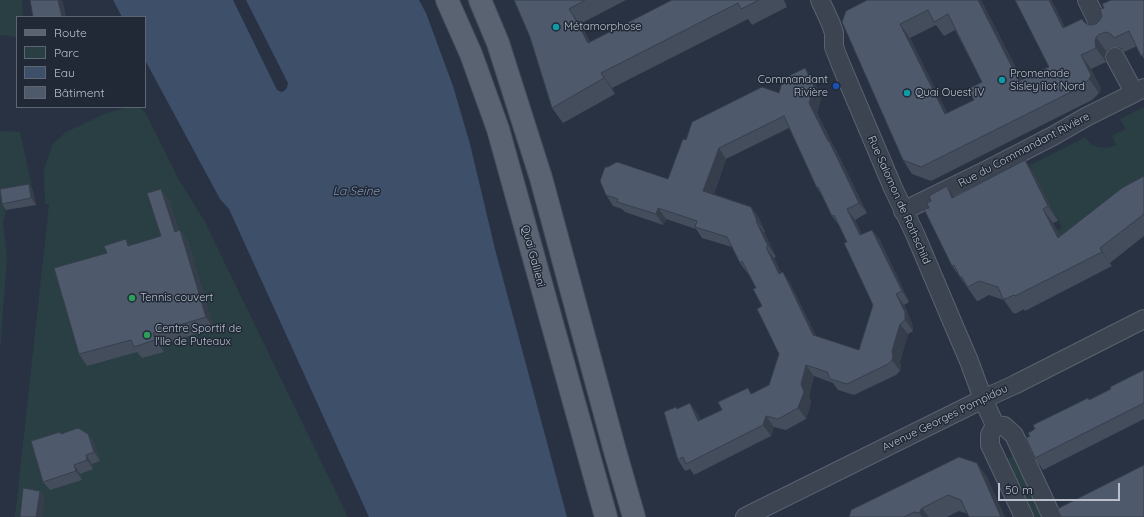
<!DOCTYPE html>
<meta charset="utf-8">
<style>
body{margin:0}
#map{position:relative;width:1144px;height:517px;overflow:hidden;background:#283242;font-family:Quicksand,sans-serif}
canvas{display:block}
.legend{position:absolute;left:16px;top:16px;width:130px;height:92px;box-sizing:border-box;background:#212937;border:1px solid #5e6573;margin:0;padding:5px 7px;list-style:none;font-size:12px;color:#b9c0cc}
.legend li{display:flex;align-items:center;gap:8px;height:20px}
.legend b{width:20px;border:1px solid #5e6573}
.scale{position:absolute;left:998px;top:483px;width:122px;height:18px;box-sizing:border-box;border:2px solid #b9c0cc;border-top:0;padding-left:5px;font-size:12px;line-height:14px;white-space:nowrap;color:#b9c0cc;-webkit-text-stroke:3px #212937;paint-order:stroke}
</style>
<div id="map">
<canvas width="1144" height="517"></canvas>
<ul class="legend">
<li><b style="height:5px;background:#5a6371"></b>Route</li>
<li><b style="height:11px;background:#2a3f43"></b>Parc</li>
<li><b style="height:11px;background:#3e4f6a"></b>Eau</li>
<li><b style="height:11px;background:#4e596b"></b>Bâtiment</li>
</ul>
<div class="scale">50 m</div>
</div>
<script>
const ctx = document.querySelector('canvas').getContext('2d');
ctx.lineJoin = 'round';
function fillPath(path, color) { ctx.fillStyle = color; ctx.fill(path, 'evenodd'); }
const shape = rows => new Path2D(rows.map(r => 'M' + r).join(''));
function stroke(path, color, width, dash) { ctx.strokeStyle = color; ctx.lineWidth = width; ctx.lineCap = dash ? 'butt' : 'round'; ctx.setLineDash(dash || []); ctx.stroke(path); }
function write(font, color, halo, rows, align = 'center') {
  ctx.font = font + ' Quicksand,sans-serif'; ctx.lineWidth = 3; ctx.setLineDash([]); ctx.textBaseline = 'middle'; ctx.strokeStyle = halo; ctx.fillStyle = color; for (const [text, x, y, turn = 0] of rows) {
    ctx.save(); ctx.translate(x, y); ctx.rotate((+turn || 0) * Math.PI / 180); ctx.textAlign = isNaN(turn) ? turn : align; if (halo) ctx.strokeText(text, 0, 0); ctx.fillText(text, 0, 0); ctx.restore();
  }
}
fillPath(shape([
 [0,0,22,0,23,17,17,17,17,37,0,35],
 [127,107,139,107,145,112,178,178,205,222,348,517,15,517,49,204,45,204,44,169,53,144,66,132,104,114],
 [1144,107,1144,195,1063,243,1057,231,1062,228,1030,165,1086,137,1088,141,1092,145,1098,147,1108,148,1116,145,1112,136,1126,129,1120,119],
 [0,131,20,132,33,191,6,210,3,223,7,256,0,352],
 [1013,456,1041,517,1035,517,1008,459]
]), '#2a3f43');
fillPath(shape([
 [113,0,233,0,277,90,281,92,284,91,287,88,288,83,246,0,419,0,426,13,453,86,470,144,495,249,567,517,369,517,229,209,220,199,145,60,145,17,122,17]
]), '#3e4f6a');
const minor = shape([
 [820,0,831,24,834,33,834,47,841,65,893,188,915,234,954,326,969,361,983,399,995,425],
 [1087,0,1101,29],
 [1115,57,1134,92],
 [903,211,987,170,1053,136,1086,117,1144,88],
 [995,425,1004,426,1014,435,1052,517],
 [995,425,990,435,990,445,1024,517],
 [745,517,983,399,1014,385,1144,319]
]);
const major = shape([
 [447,0,471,54,498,129,606,517],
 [480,0,498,43,541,178,615,451,634,517]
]);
stroke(minor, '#5a626f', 20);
stroke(major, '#464d5b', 24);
stroke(minor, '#3c4452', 18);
stroke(major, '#5a6371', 22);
fillPath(shape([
 [514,0,626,0,580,24,584,30,590,42,672,0,784,0,787,7,752,25,748,19,612,88,615,94,563,123,552,108,530,37],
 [867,0,981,0,1022,80,1049,67,1066,27,1085,23,1090,25,1096,24,1144,0,1144,59,1137,46,1124,52,1121,48,1116,47,1110,48,1106,51,1105,56,1106,62,1091,69,1101,89,1099,93,1092,100,931,181,912,174,903,160],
 [936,25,944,36,955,30,982,82,974,100,947,113,910,38],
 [805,68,813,79,821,98,817,113,833,145,837,152,867,213,855,220,862,235,872,230,880,240,909,302,904,305,912,323,913,331,908,334,900,362,901,367,900,371,896,375,854,395,838,390,833,383,814,376,809,395,811,403,806,419,786,430,774,427,771,436,694,475,690,469,685,471,678,460,678,409,698,414,700,420,722,410,769,385,779,354,756,288,748,273,748,274,740,263,732,247,702,238,696,229,666,219,663,225,625,212,622,209,613,206,606,195,668,179,686,140,779,93],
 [789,128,817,188,821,194,832,216,840,227,847,242,873,305,859,350,816,336,790,283,781,273,774,258,776,257,764,232,765,232,759,218,751,207,714,194,726,159],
 [1025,160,1035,175,1058,221,1053,223,1060,236,1144,176,1144,236,1110,263,1112,266,1025,311,1024,309,1015,314,1015,313,1013,313,1004,300,989,295,978,301,977,301,952,266,929,208,954,197],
 [29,184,33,191,36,205,6,210,2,204],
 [169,200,179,231,180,230,188,242,214,329,161,344,164,352,142,358,137,352,87,366,79,354,107,253,126,239,130,246,161,236],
 [1144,370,1144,419,1043,470,1035,458,1030,436,1090,400,1111,389],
 [60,432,61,434,88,434,94,443,100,461,92,464,93,469,80,474,82,480,50,490,43,482],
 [977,463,988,479,968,514,959,511,947,517,849,517]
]), '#434d5c');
fillPath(shape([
 [58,0,61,0,63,2,66,17,62,17],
 [978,0,981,0,1029,95,1019,81],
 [1049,0,1052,0,1073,43,1063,28],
 [573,15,584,30,599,59,588,43],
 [900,24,910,38,955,128,945,114],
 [1096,37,1106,51,1105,56,1106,62,1096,48,1095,42],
 [1081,55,1091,69,1101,89,1099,93,1089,79],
 [805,68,813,79,821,98,817,113,833,145,837,152,867,213,859,203,809,103],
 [601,73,612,88,615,94,604,78],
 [719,148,726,159,711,202,703,191],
 [1025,160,1035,175,1058,221,1048,206],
 [29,184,33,191,36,205,31,198],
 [947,186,957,201,952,198],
 [161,189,169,200,183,244,175,232],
 [751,207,759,218,765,232,757,221],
 [658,208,666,219,663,225,656,214],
 [847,209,855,220,868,246,860,235],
 [1043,209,1053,223,1068,252,1058,238],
 [756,221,764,232,776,257,768,246],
 [180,230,188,242,214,329,206,317],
 [872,230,880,240,909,302,902,291],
 [126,239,134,251,128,246],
 [766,247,774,258,787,285,779,274],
 [1100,248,1112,266,1102,252],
 [783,272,790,283,821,346,813,335],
 [896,294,904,305,912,323,913,331,905,320],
 [900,324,908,334,900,362,901,367,900,371,892,360,892,351],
 [153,333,161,344,164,352,155,340],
 [806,365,814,376,809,395,811,403,806,419,798,408,801,384],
 [690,403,698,414,706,432,698,421],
 [766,416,774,427,771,436,763,425],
 [88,434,94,443,100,461,94,452],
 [86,455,92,464,93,469,87,460],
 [977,463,988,479,1005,517,1001,517],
 [74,465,80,474,82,480,76,471],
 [40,491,45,497,42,517,36,517],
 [922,508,929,517,922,517,919,513]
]), '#373e4b');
const building = shape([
 [30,0,58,0,62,17,33,17,30,0],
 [514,0,585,0,569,9,573,15,588,43,672,0,759,0,741,9,738,3,601,73,604,78,552,108,530,37,514,0],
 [867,0,978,0,1019,81,1049,67,1015,0,1049,0,1063,28,1082,19,1085,23,1090,25,1096,24,1100,20,1102,16,1100,9,1104,8,1102,4,1111,0,1144,0,1144,54,1141,56,1129,31,1114,38,1111,34,1106,32,1100,34,1096,37,1095,42,1096,48,1081,55,1091,75,1089,79,1083,86,921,167,903,160,842,22,846,11,867,0],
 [928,10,934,22,948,14,982,82,968,89,974,100,945,114,900,24,928,10],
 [805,68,814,87,809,103,828,141,829,141,859,203,847,209,860,235,872,230,902,291,896,294,905,312,905,320,900,324,892,351,893,356,892,360,888,364,847,384,830,379,827,372,806,365,801,384,804,392,798,408,778,419,766,416,763,425,686,464,683,457,678,460,664,412,676,407,677,409,690,403,698,421,722,410,718,402,748,388,751,394,769,385,779,354,757,309,762,306,753,289,756,288,742,261,740,263,727,237,695,227,697,221,658,208,656,214,617,202,618,199,606,195,600,181,605,167,608,167,617,162,668,179,683,139,686,140,692,122,762,87,779,93,783,79,805,68],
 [784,116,817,188,818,187,832,216,834,215,847,242,844,243,873,305,859,350,813,335,783,272,779,274,766,247,768,246,756,221,757,221,751,207,703,191,719,148,784,116],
 [1025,160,1048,206,1043,209,1058,238,1122,188,1144,176,1144,214,1100,248,1102,252,1015,296,1014,295,1005,299,1005,298,1003,299,998,287,979,281,968,287,967,286,962,277,960,277,954,265,952,266,924,209,929,208,927,203,931,201,929,196,947,186,952,198,1025,160],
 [29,184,31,198,2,204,0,189,29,184],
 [161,189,175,232,180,230,206,317,153,333,155,340,134,347,131,340,79,354,54,268,107,253,104,246,126,239,128,246,161,236,147,193,161,189],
 [1144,370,1144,403,1035,458,1026,438,1030,436,1028,433,1035,429,1033,425,1088,398,1089,400,1111,389,1110,387,1144,370],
 [78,428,88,434,94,452,86,455,87,460,74,465,76,471,43,482,31,441,60,432,61,434,78,428],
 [959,457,977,463,1001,517,969,517,961,500,948,495,922,508,919,513,914,512,904,517,849,517,851,510,959,457],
 [1144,465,1144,517,1061,517,1057,509,1144,465],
 [23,488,40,491,36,517,20,517,23,488]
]);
fillPath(building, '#4e596b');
stroke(building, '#373e4b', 1);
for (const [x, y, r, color] of [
 [556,27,4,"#0f9aa8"],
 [1002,80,4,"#0f9aa8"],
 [836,86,4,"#1a4fb4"],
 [907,93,4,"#0f9aa8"],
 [132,298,4,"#2e9e5b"],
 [147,335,4,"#2e9e5b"]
]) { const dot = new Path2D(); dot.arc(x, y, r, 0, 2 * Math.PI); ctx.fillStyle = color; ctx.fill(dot); stroke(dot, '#212937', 1.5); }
write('11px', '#b9c0cc', '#212937', [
 ["Métamorphose",564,27],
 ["Promenade",1010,74],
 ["Sisley îlot Nord",1010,87],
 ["Commandant",828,80,"right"],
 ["Rivière",828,93,"right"],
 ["Quai Ouest IV",915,93],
 ["Tennis couvert",140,298],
 ["Centre Sportif de",155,329],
 ["l'Ile de Puteaux",155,342]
], 'left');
write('11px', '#b9c0cc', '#212937', [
 ["Rue du Commandant Rivière",1024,150,-28],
 ["Rue Salomon de Rothschild",899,200,66],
 ["Quai Gallieni",533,256,75],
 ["Avenue Georges Pompidou",945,418,-26]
]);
write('italic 12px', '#8295b2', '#212937', [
 ["La Seine",356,191]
]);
</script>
